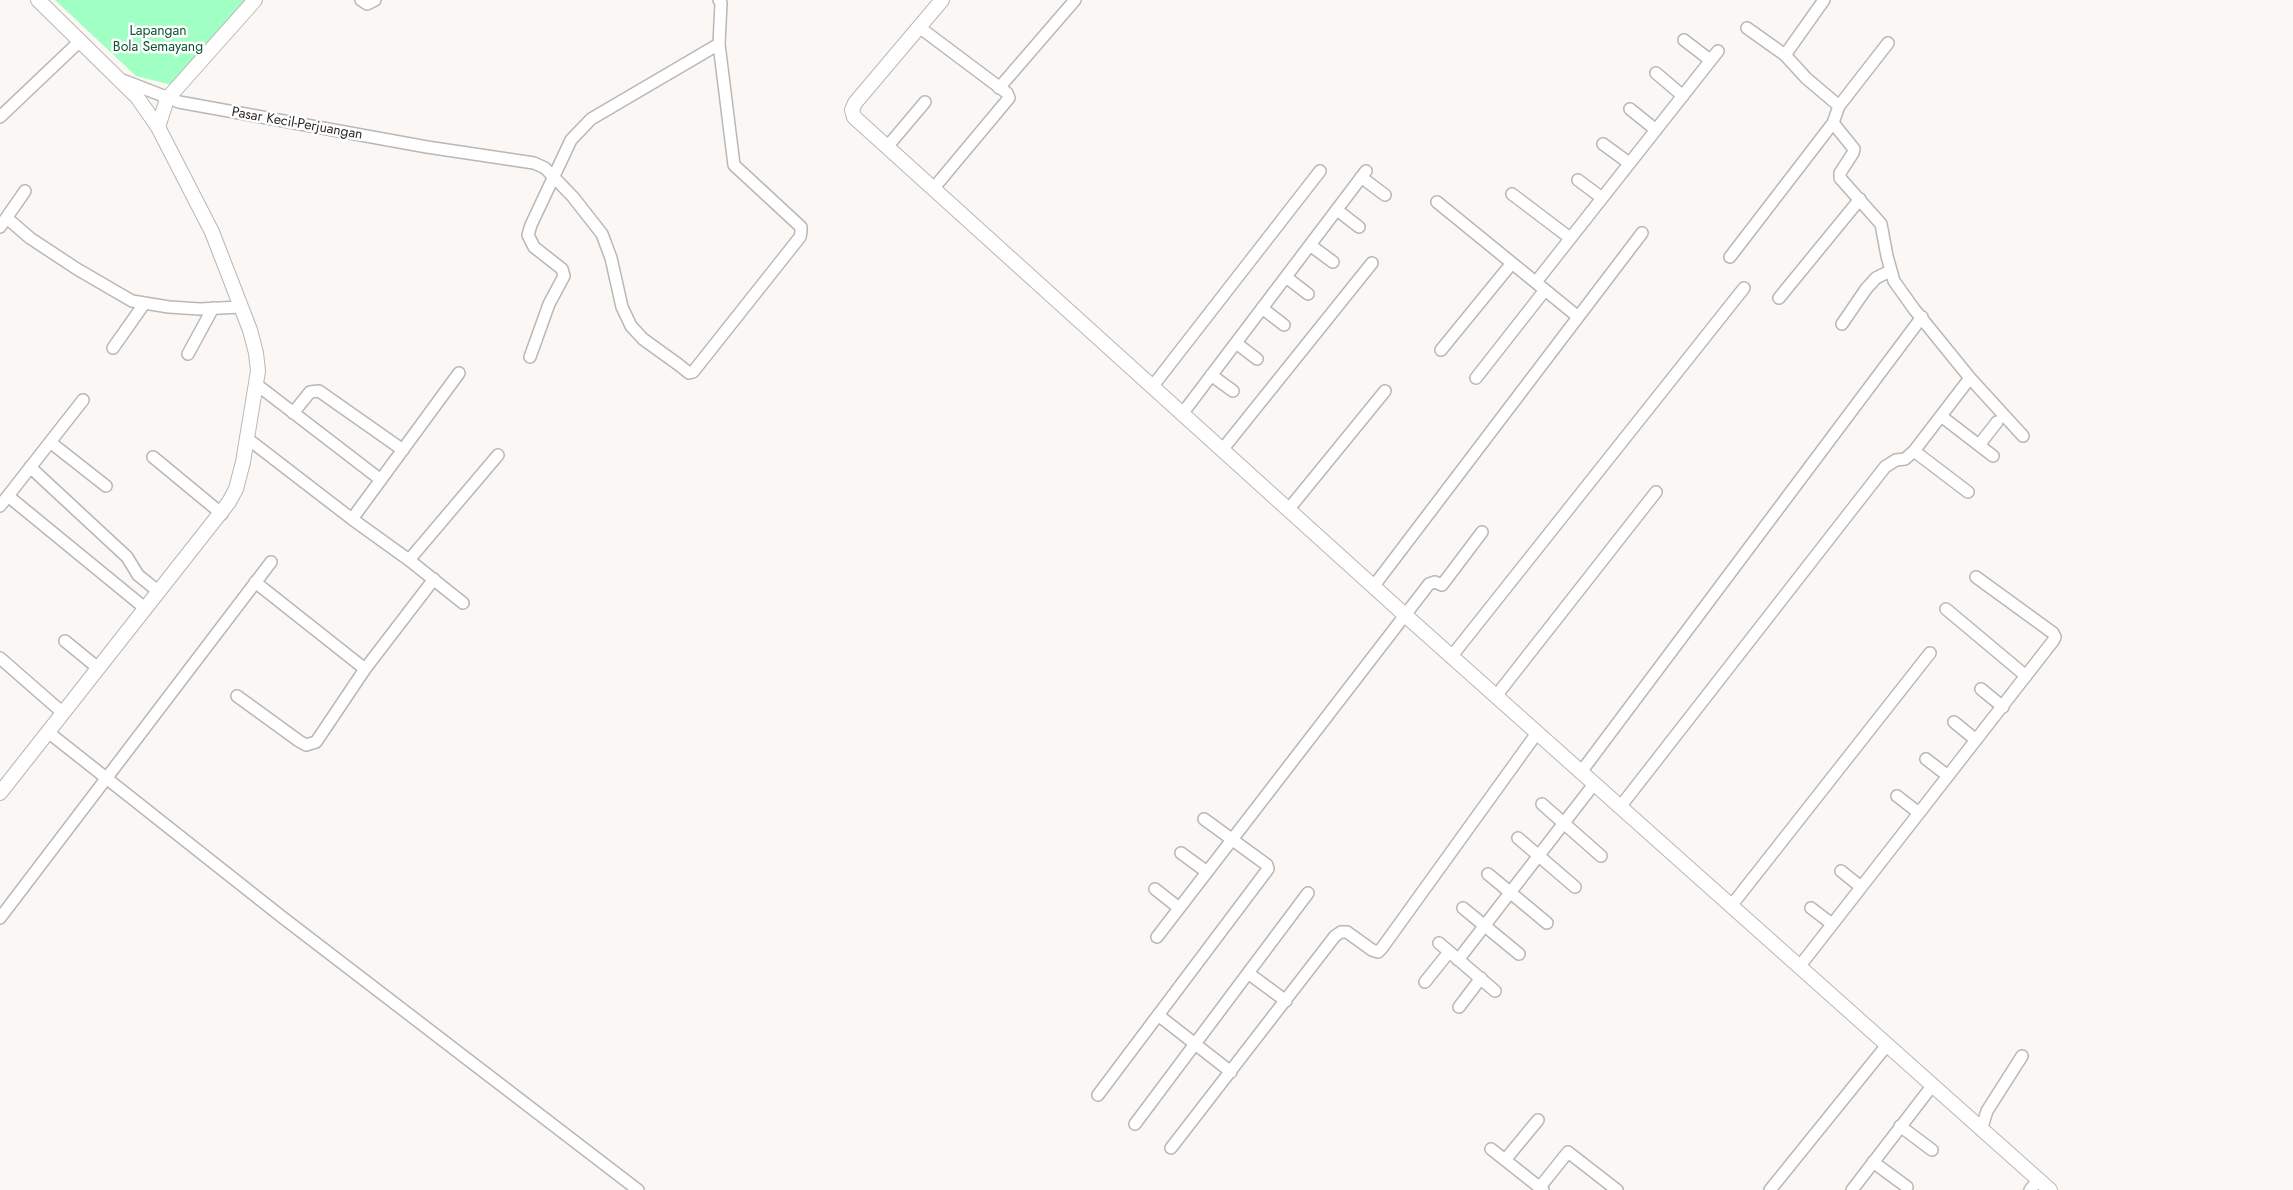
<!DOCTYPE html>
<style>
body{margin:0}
canvas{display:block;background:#faf7f4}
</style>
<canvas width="2293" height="1190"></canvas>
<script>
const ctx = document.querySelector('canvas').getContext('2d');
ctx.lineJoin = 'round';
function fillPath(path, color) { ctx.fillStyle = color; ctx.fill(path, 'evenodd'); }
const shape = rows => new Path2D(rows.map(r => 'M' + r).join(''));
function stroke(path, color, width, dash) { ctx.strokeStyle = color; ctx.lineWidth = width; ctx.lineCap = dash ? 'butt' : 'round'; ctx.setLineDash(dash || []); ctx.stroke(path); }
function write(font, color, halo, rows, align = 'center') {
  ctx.font = font + ' Jost,sans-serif'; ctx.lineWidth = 5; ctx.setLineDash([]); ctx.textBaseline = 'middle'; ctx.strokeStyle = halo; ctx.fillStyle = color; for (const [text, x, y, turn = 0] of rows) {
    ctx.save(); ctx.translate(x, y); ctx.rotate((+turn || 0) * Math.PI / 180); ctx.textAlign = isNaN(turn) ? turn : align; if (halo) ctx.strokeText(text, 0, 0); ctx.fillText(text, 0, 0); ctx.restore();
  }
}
fillPath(shape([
 [55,0,248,0,172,85,136,76]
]), '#a0ffc3');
const minor = shape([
 [361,0,367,4,375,0],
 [919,27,1007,93,1009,98,933,189],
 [1684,40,1710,60],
 [1785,55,1824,0],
 [1656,73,1683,96],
 [125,81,179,102,427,147,534,163,545,168,573,197,602,234,611,258,622,307,631,326,643,339,679,365,689,373,693,372,800,237,801,232,801,227,734,165,719,44,721,3,719,0],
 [999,88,1075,0],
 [1839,106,1888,43],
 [1630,109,1656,130],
 [0,117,80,41],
 [1833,123,1854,149,1853,153,1840,173,1840,178,1881,224,1887,256,1894,281,1914,309,1970,378,2023,436],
 [1603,144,1629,163],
 [887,147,925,102],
 [1361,177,1385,195],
 [1578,180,1602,198],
 [1512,194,1570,238],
 [1437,202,1577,316],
 [1337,210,1359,227],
 [8,219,30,238,77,269,132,301,169,307,200,309,241,307],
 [0,227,25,191],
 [1310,245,1333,262],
 [1730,257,1833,123,1839,106,1806,78,1785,55,1747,28],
 [1286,277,1308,294],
 [1536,282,1718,51],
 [1779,298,1860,199],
 [1262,308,1284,325],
 [1842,324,1866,289,1876,278,1890,271],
 [1236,343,1257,359],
 [113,348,144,304],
 [1441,350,1512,263],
 [188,354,213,308],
 [530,357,549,304,564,276,562,269,534,247,528,235,531,225,571,140,591,119,719,44],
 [1211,375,1233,391],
 [1476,378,1545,290],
 [256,384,381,480],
 [1152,387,1320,171],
 [293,413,310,392,319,391,403,450],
 [1182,414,1366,171],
 [1941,416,1993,456],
 [248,439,352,519,409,560,463,603],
 [50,442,106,486],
 [1979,445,1997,422],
 [1222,450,1372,263],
 [1914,451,1968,492],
 [153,457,222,514],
 [30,467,127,557,138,575,159,592],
 [8,496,146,609],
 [0,506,83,400],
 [1288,510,1385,391],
 [352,519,459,373],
 [409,560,498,455],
 [255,582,365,669],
 [1373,587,1642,233],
 [1946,609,2026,676],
 [65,641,98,668],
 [1451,657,1744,288],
 [0,658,63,713],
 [1981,689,2003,707],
 [237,696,299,741,306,745,316,742,365,669,434,579],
 [1496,696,1656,492],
 [1954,722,1976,740],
 [48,732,282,917,638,1190],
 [1926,759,1948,776],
 [1581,772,1922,317],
 [1897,796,1919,813],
 [1542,804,1601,856],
 [1620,807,1885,467,1896,460,1905,459,1914,451,1970,378],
 [1518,838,1575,887],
 [1181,853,1207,872],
 [1841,871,1861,887],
 [1488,874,1547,923],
 [1155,889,1179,908],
 [1731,906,1930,653],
 [1463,908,1519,954],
 [1811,908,1832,924],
 [0,918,271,562],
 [1157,937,1429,584,1435,582,1442,585,1482,532],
 [1439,943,1495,991],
 [1458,960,1594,784],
 [1799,967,2053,641,2055,637,2053,633,1976,577],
 [1248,973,1286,1001],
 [1425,982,1449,952],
 [1459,1007,1481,978],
 [1158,1015,1231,1072],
 [1098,1095,1268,869,1267,865,1204,819],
 [1135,1124,1308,893],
 [1900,1126,1932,1150],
 [1981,1130,1987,1111,2022,1056],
 [1171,1148,1335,936,1341,932,1347,932,1372,950,1378,952,1382,948,1537,733],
 [1491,1149,1543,1190],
 [1505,1160,1538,1120],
 [1873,1162,1907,1187],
 [1540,1187,1568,1152,1617,1190],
 [1770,1190,1887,1045],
 [1852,1190,1932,1086],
 [2030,1190,2038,1180]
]);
const tertiary = shape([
 [942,0,855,103,852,110,854,117,1405,615,2050,1190],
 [158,127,167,99,255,0],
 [0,793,229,502,236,489,243,462,258,371,256,353,250,330,212,232,158,127,137,97,38,0]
]);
stroke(minor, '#bab7b4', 14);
stroke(tertiary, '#bab7b4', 16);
stroke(minor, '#fff', 11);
stroke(tertiary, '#fff', 14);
write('14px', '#0a5631', '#fff', [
 ["Lapangan",158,32],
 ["Bola Semayang",158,48]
]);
write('14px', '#2c2b2a', '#fff', [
 ["Pasar Kecil-Perjuangan",297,124,10]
]);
</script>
